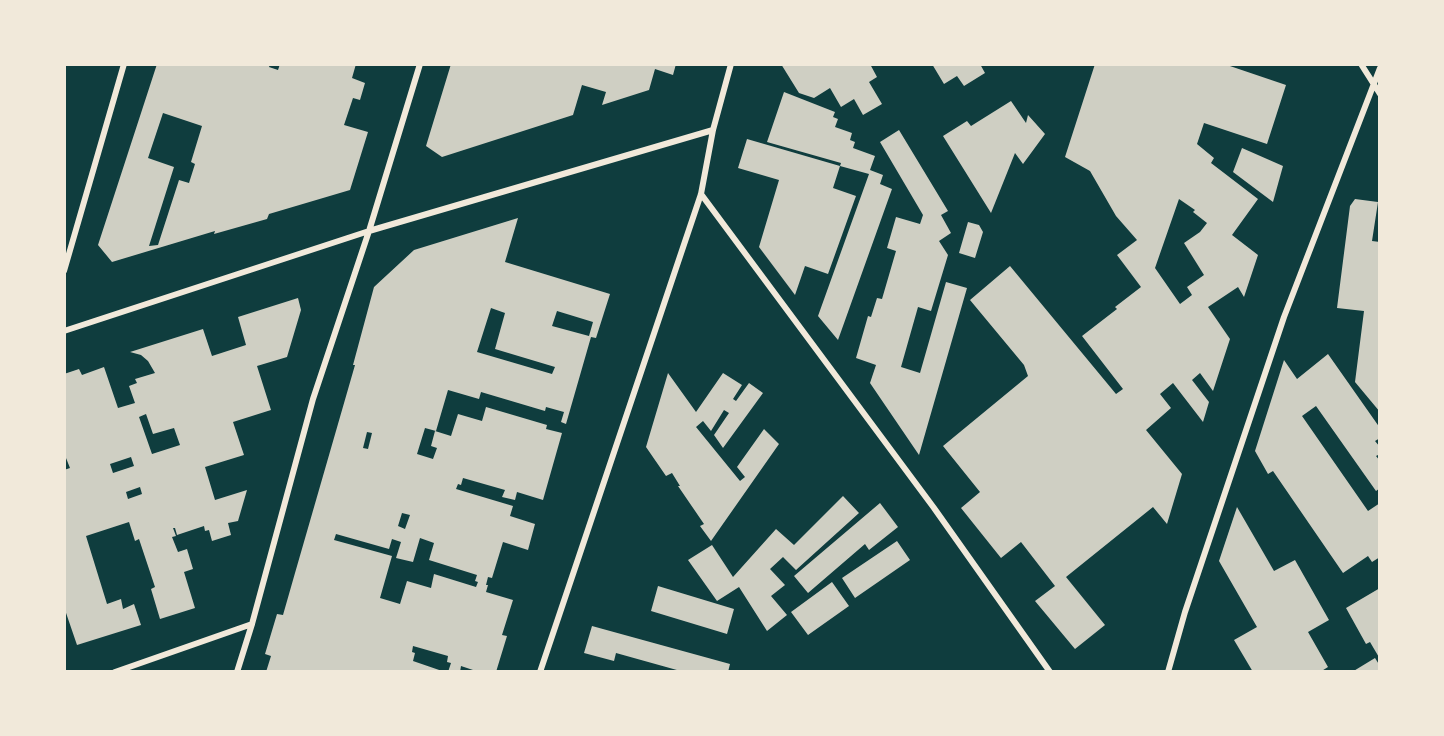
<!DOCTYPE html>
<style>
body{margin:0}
#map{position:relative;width:1444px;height:736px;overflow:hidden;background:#0f3d3e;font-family:Inter,sans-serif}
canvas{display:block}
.frame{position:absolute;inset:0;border:66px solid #f1e9da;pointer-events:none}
</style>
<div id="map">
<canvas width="1444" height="736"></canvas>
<div class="frame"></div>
</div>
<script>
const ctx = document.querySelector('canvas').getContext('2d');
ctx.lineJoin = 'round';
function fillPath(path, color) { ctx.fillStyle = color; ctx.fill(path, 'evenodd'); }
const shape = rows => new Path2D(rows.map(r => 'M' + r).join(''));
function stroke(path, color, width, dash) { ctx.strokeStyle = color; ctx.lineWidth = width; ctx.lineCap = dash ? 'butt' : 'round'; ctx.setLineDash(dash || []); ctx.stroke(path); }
fillPath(shape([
 [157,64,270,64,269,67,278,70,280,64,356,64,352,78,365,83,360,100,353,98,344,125,368,132,350,190,269,214,267,219,214,234,215,231,112,262,98,245],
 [163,113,202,126,191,162,195,164,189,183,179,180,158,245,149,246,174,167,148,158],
 [451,64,676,64,673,75,655,69,649,90,602,105,606,92,582,85,573,115,442,157,426,146],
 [781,64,870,64,877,77,869,82,882,104,863,115,854,99,841,107,830,88,814,98,799,93],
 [932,64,980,64,985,73,964,86,957,76,944,84],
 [1095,64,1224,64,1286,85,1267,144,1204,123,1197,144,1214,158,1211,163,1258,199,1232,235,1258,255,1244,297,1238,287,1208,307,1230,339,1213,391,1200,373,1192,380,1209,402,1203,422,1173,383,1160,394,1171,408,1146,430,1182,474,1167,524,1153,507,1066,577,1105,625,1075,649,1035,601,1055,586,1021,542,1001,558,961,508,980,492,943,446,1028,376,1024,365,970,300,1010,266,1116,394,1123,389,1082,336,1117,309,1115,307,1141,287,1117,255,1137,240,1116,216,1090,171,1065,157],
 [1179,199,1195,210,1193,212,1207,223,1200,232,1184,243,1204,275,1187,287,1192,295,1180,304,1155,268],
 [784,92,835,112,833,117,838,119,835,127,852,133,850,140,855,142,853,148,875,156,870,170,883,175,880,184,892,189,838,340,818,316,869,174,840,166,833,188,856,196,828,274,805,266,795,295,759,247,779,180,738,168,747,139,840,166,841,163,767,142],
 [1011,101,1026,123,1028,115,1045,134,1023,164,1015,153,991,213,943,136,967,121,971,126],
 [899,130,948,211,941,215,951,233,939,241,948,255,931,311,918,307,901,367,920,373,946,282,967,288,919,455,870,383,876,365,856,358,868,316,871,317,877,298,882,299,896,251,887,248,896,217,920,224,923,215,880,142],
 [1242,148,1283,166,1273,202,1233,172],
 [1355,199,1378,202,1372,241,1380,242,1380,412,1355,382,1364,311,1337,308,1350,206],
 [518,218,505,262,610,294,596,338,591,337,566,424,561,422,564,412,546,407,545,411,481,392,479,399,448,390,436,431,425,428,417,454,433,459,437,448,431,446,435,431,451,436,458,414,482,421,486,407,547,425,546,429,562,433,543,500,517,492,515,500,502,497,505,490,463,478,461,485,458,484,456,489,513,506,510,516,535,524,528,550,503,542,492,578,488,577,486,585,488,585,486,592,513,600,502,635,507,636,496,672,479,672,461,666,460,672,448,672,451,663,447,662,448,656,413,646,412,652,415,653,413,661,445,672,266,672,271,656,265,654,277,614,283,615,295,573,355,365,353,365,374,287,414,250],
 [491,308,505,313,495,349,555,367,552,374,477,352],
 [557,311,593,322,589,336,552,326],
 [367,432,372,433,368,449,363,448],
 [402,513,410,515,405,529,398,526],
 [336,534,389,549,392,539,401,542,396,558,413,562,420,538,434,543,429,560,477,575,475,581,478,582,476,587,434,574,431,588,407,581,400,604,380,598,392,556,334,540],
 [968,222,979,225,983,232,975,258,959,253],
 [298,298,301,310,287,357,257,366,271,410,233,422,244,455,205,467,215,500,247,490,238,521,228,523,231,535,212,541,209,530,205,531,204,526,177,535,175,528,173,528,176,536,172,537,178,552,187,549,193,569,184,572,195,608,160,619,151,589,155,587,139,539,135,541,129,522,86,536,107,604,121,599,123,609,134,604,141,625,77,645,64,607,64,470,70,468,64,453,64,374,79,369,82,375,104,367,118,408,135,403,129,386,137,383,135,379,155,373,148,361,141,355,130,352,203,329,212,356,246,345,238,317],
 [146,414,153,434,174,428,180,445,152,454,139,417],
 [131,457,134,466,113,473,110,464],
 [140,487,142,494,128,499,126,492],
 [1328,354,1380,428,1380,438,1375,441,1380,447,1380,454,1376,456,1380,461,1380,488,1376,491,1316,406,1302,416,1368,511,1380,503,1380,557,1372,562,1368,556,1343,573,1273,471,1268,474,1255,451,1284,360,1297,379],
 [668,373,696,412,723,373,742,385,733,399,736,401,749,383,763,393,723,448,714,435,729,413,724,410,711,431,703,421,696,427,740,481,745,477,737,467,764,429,779,444,711,541,700,526,704,524,678,486,680,486,672,473,666,476,646,447],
 [843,496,859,513,796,570,783,557,770,569,785,585,771,596,787,615,767,631,739,587,717,601,688,560,712,545,733,577,776,529,794,545],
 [880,503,898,527,869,550,865,544,808,593,794,576],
 [1237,507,1274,571,1295,560,1329,620,1308,632,1328,667,1320,672,1253,672,1234,640,1257,627,1219,561],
 [897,541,910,560,855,598,842,578],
 [832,582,849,606,808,635,791,612],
 [658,586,734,609,727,634,651,611],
 [1380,588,1380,659,1370,642,1366,644,1346,608],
 [592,626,730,664,728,672,684,672,616,653,614,661,584,653],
 [1375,658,1380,666,1380,672,1352,672]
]), '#cfcfc3');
stroke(shape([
 [1361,64,1380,94],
 [701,194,934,508,1050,672],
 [64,271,124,64],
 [64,331,369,231,713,130],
 [115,672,252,624],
 [237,672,252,624,313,399,369,231,420,64],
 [540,672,701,194,713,130,731,64],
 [1168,672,1185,612,1284,317,1380,68]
]), '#f1e9da', 6);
</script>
